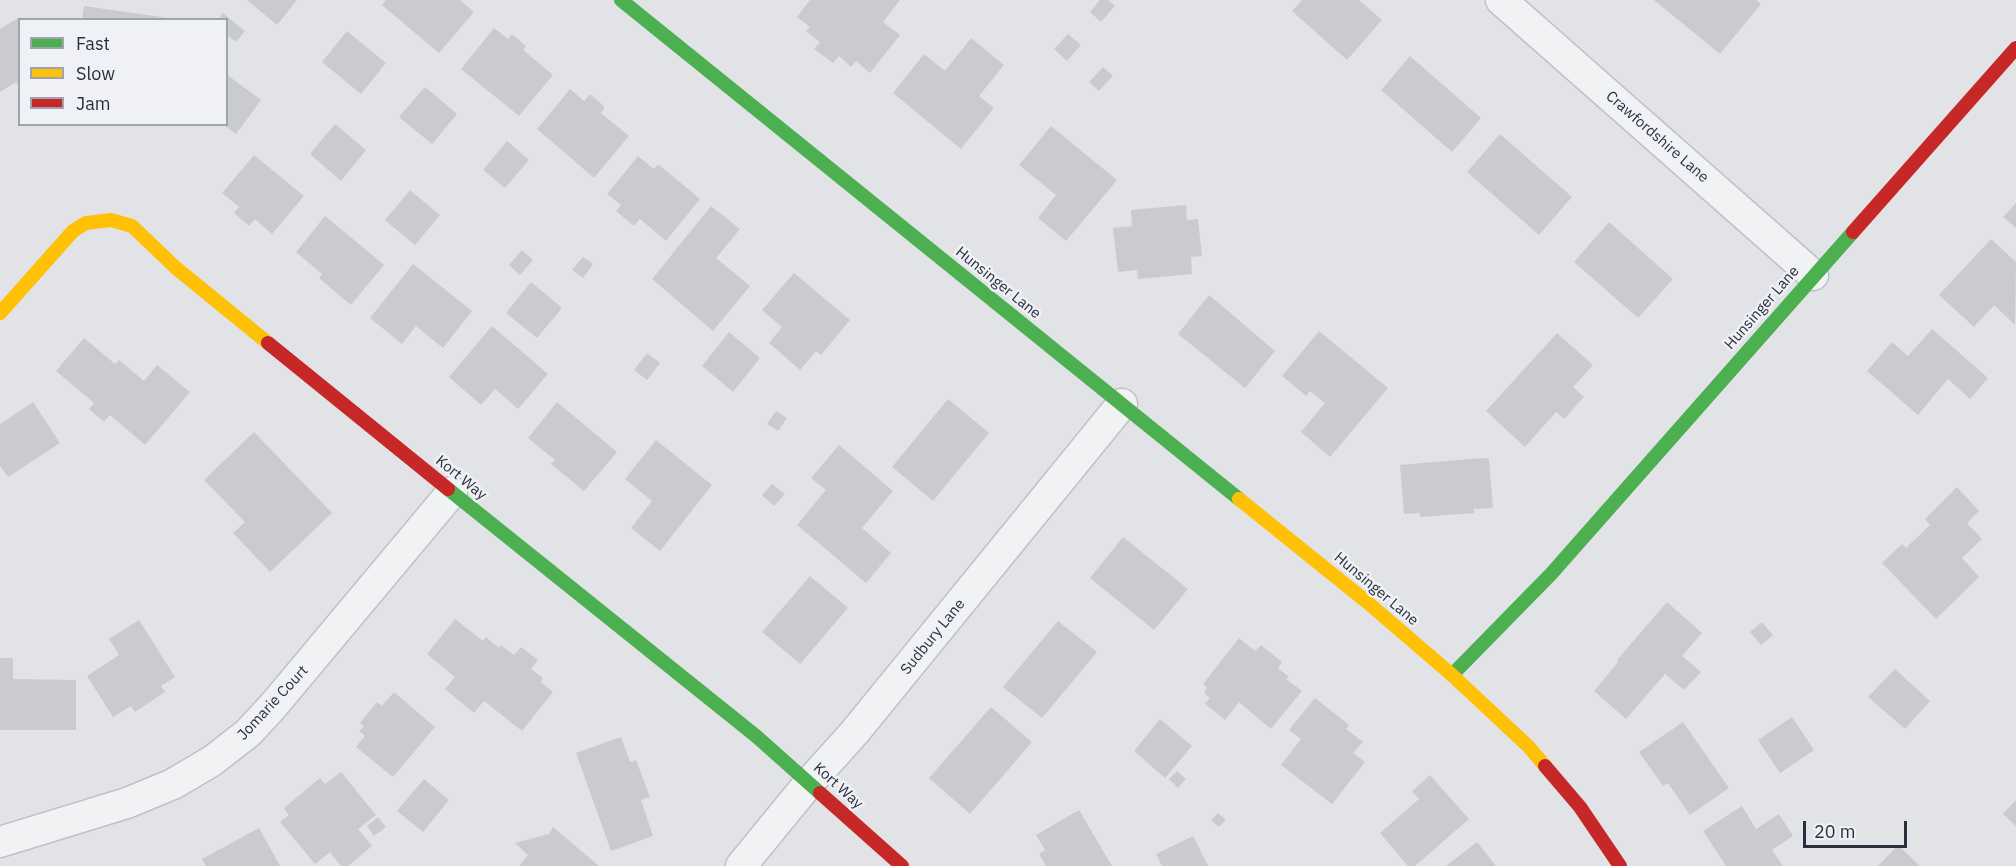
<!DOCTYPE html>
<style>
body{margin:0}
#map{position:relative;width:2016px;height:866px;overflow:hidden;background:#e2e3e6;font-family:"IBM Plex Sans",sans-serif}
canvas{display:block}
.legend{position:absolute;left:18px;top:18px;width:210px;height:108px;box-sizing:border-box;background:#f0f1f6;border:2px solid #a1a3ac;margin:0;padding:8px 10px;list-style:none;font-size:18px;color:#2a2f3e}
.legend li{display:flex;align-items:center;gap:12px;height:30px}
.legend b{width:30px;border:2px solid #a1a3ac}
.scale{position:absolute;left:1803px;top:821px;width:104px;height:27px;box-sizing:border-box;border:3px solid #2a2f3e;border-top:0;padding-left:8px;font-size:18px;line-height:21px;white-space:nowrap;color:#2a2f3e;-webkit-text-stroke:4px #f0f1f6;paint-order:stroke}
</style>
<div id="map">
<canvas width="2016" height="866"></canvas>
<ul class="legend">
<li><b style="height:8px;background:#4caf50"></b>Fast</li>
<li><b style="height:8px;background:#ffc107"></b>Slow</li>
<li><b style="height:8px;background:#c62828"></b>Jam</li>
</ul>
<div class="scale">20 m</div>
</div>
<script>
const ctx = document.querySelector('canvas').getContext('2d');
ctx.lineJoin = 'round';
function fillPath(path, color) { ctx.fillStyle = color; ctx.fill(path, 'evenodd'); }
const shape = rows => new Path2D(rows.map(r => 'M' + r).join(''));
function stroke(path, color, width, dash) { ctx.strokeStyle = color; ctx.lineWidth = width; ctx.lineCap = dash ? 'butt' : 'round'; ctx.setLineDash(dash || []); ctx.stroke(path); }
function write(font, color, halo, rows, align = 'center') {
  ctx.font = font + ' "IBM Plex Sans",sans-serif'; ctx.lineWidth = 5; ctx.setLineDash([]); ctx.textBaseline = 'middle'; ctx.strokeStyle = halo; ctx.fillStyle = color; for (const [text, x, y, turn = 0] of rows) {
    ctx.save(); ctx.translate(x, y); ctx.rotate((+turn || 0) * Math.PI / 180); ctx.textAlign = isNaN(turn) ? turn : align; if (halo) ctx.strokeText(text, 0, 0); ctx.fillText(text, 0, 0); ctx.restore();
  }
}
fillPath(shape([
 [247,0,297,0,277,25],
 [386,0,460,0,474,12,439,53,382,5],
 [810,0,900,0,883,22,900,35,870,73,856,61,851,67,839,56,833,63,814,49,820,42,806,31,810,27,797,17],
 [1100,0,1108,0,1115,6,1101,22,1090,12],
 [1302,0,1359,0,1382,20,1347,60,1292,11],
 [1654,0,1756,0,1761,4,1720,54],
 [84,6,168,18,168,20,82,20],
 [223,13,245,31,236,42,226,34,226,20,218,20],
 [20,17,22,20,20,20,20,88,16,82,0,92,0,29],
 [494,28,508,39,512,34,526,46,523,50,553,75,519,116,461,69],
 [347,31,386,63,361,94,322,62],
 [1068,34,1081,45,1067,61,1054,49],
 [971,38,1004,65,979,96,994,108,961,149,893,93,924,54,945,71],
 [1410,56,1481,118,1452,152,1381,90],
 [1103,67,1113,76,1099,91,1089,82],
 [226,74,261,100,236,134,222,124,226,124],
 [425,87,457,114,432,144,399,117],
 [570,89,584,101,590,94,605,107,601,113,629,136,594,178,537,129],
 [335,124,366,150,341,181,310,154],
 [1051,126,1117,180,1066,241,1038,218,1056,195,1019,165],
 [1500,134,1572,197,1539,235,1467,172],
 [507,141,529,160,505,188,483,170],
 [254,155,304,196,272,234,255,219,249,226,234,213,239,207,222,193],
 [638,156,654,169,658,164,700,199,666,241,640,219,634,226,616,211,621,205,607,194],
 [410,190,440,215,415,245,385,220],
 [2016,203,2016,228,2003,217],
 [1186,205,1187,220,1198,219,1202,256,1191,257,1192,274,1138,279,1137,270,1118,272,1113,228,1132,226,1131,210],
 [711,206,740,229,716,258,750,286,713,331,652,279],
 [325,216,384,265,351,305,319,278,322,274,296,252],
 [1609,222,1673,279,1638,318,1574,262],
 [1991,239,2016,262,2015,325,1994,305,1974,327,1939,295],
 [522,250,533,260,520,275,509,265],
 [583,257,593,264,583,278,572,270],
 [413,264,472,311,443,348,416,326,402,344,370,318],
 [794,273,850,320,821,355,816,351,800,370,769,343,782,327,762,310],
 [531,282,562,308,537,338,506,313],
 [1209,295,1275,351,1245,388,1178,334],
 [492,326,548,374,518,409,495,389,481,405,449,377],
 [1932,329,1988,378,1970,399,1948,379,1918,415,1867,371,1892,342,1908,356],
 [1319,331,1388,388,1330,457,1301,432,1325,403,1310,391,1306,396,1282,376],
 [729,332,760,358,733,392,702,366],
 [1557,333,1593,365,1573,387,1584,397,1564,419,1556,412,1525,447,1486,411],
 [84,338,115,364,119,360,144,381,157,365,190,392,145,445,110,415,104,422,89,409,94,403,56,371],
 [647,353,660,363,647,380,634,370],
 [948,399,989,433,933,501,892,467],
 [33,402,60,443,8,477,0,466,0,424],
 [557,402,617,452,584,491,551,464,555,460,528,438],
 [776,411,787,418,778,431,767,424],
 [254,432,332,513,270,572,233,533,245,522,204,480],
 [656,440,712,485,660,551,631,528,652,501,625,479],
 [839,445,893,491,862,528,891,553,866,583,797,525,826,490,811,478],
 [1484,458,1489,459,1493,508,1474,509,1474,513,1420,517,1420,513,1404,514,1400,465],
 [772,484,785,494,774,506,762,495],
 [1957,487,1979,511,1967,523,1982,539,1962,558,1979,577,1936,619,1882,563,1902,544,1906,548,1930,525,1925,519],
 [1123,537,1188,589,1154,630,1090,578],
 [810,576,848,608,800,664,762,632],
 [1667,602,1702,633,1682,656,1701,672,1684,690,1665,674,1626,719,1594,691,1618,662,1617,660],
 [455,619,483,641,486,637,499,648,501,645,514,655,521,647,538,660,531,669,543,678,541,682,553,692,522,731,484,701,474,713,445,689,455,677,427,654],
 [139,620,175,677,161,686,165,692,135,712,131,706,113,717,87,676,119,655,109,639],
 [1058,621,1097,652,1042,718,1003,687],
 [1762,622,1773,635,1761,645,1750,632],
 [1239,638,1255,651,1261,645,1282,662,1278,668,1289,677,1286,679,1302,691,1271,729,1239,702,1225,720,1205,704,1210,698,1204,693,1207,688,1203,684],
 [0,658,13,658,13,679,76,680,76,730,0,730],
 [1895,669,1930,701,1905,729,1868,697],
 [394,692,435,727,393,777,356,747,365,736,359,731,364,726,360,723,377,702,382,706],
 [1315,698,1349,725,1346,729,1363,742,1353,753,1365,762,1332,804,1281,765,1301,739,1289,730],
 [991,707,1032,742,970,814,929,778],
 [1792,717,1814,750,1780,773,1758,740],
 [1160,719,1192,746,1165,778,1134,751],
 [1683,722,1729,788,1690,815,1668,783,1663,786,1639,752],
 [621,737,630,762,636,760,650,797,641,800,653,836,611,851,576,753],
 [1177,771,1186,779,1178,788,1169,779],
 [341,772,376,815,358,829,372,846,348,866,341,866,330,852,315,864,280,822,289,815,284,808,320,778,325,784],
 [1430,775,1469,819,1415,866,1408,866,1380,833,1419,799,1412,791],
 [424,779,449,800,423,832,397,811],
 [2016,800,2016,826,2003,814],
 [1742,806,1756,829,1779,814,1793,836,1772,850,1783,866,1726,866,1703,831],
 [1079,810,1112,866,1046,866,1039,854,1045,850,1036,835],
 [1218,813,1226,820,1219,827,1211,820],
 [378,817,386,827,374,836,367,826],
 [553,827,599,866,519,866,528,855,515,843,549,834],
 [259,828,280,866,206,866,202,859],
 [1193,836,1208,866,1162,866,1156,854],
 [1477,842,1496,866,1446,866],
 [1898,845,1920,866,1878,866]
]), '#cacbce');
const street = shape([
 [1501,0,1813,275],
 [0,842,127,803,173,784,212,761,248,733,273,706,452,492],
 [741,866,809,783,854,733,1122,404]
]);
stroke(street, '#c0c1c4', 33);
stroke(street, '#f1f2f4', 30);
stroke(shape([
 [621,0,1239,499],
 [448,489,756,736,820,793],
 [1452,675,1551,574,1853,232]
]), '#4caf50', 14);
stroke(shape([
 [0,313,73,231,86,223,111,220,132,226,176,268,268,343],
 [1239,499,1367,602,1452,675,1529,747,1545,766]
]), '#ffc107', 14);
stroke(shape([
 [1853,232,2016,48],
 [268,343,448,489],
 [1545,766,1580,807,1620,866],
 [820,793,902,866]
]), '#c62828', 14);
write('15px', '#2a2f3e', '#f0f1f6', [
 ["Crawfordshire Lane",1657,137,41],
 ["Hunsinger Lane",998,283,39],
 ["Hunsinger Lane",1762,308,-49],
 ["Kort Way",461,478,39],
 ["Hunsinger Lane",1376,589,40],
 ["Sudbury Lane",933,637,-51],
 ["Jomarie Court",273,703,-47],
 ["Kort Way",838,786,42]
]);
</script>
